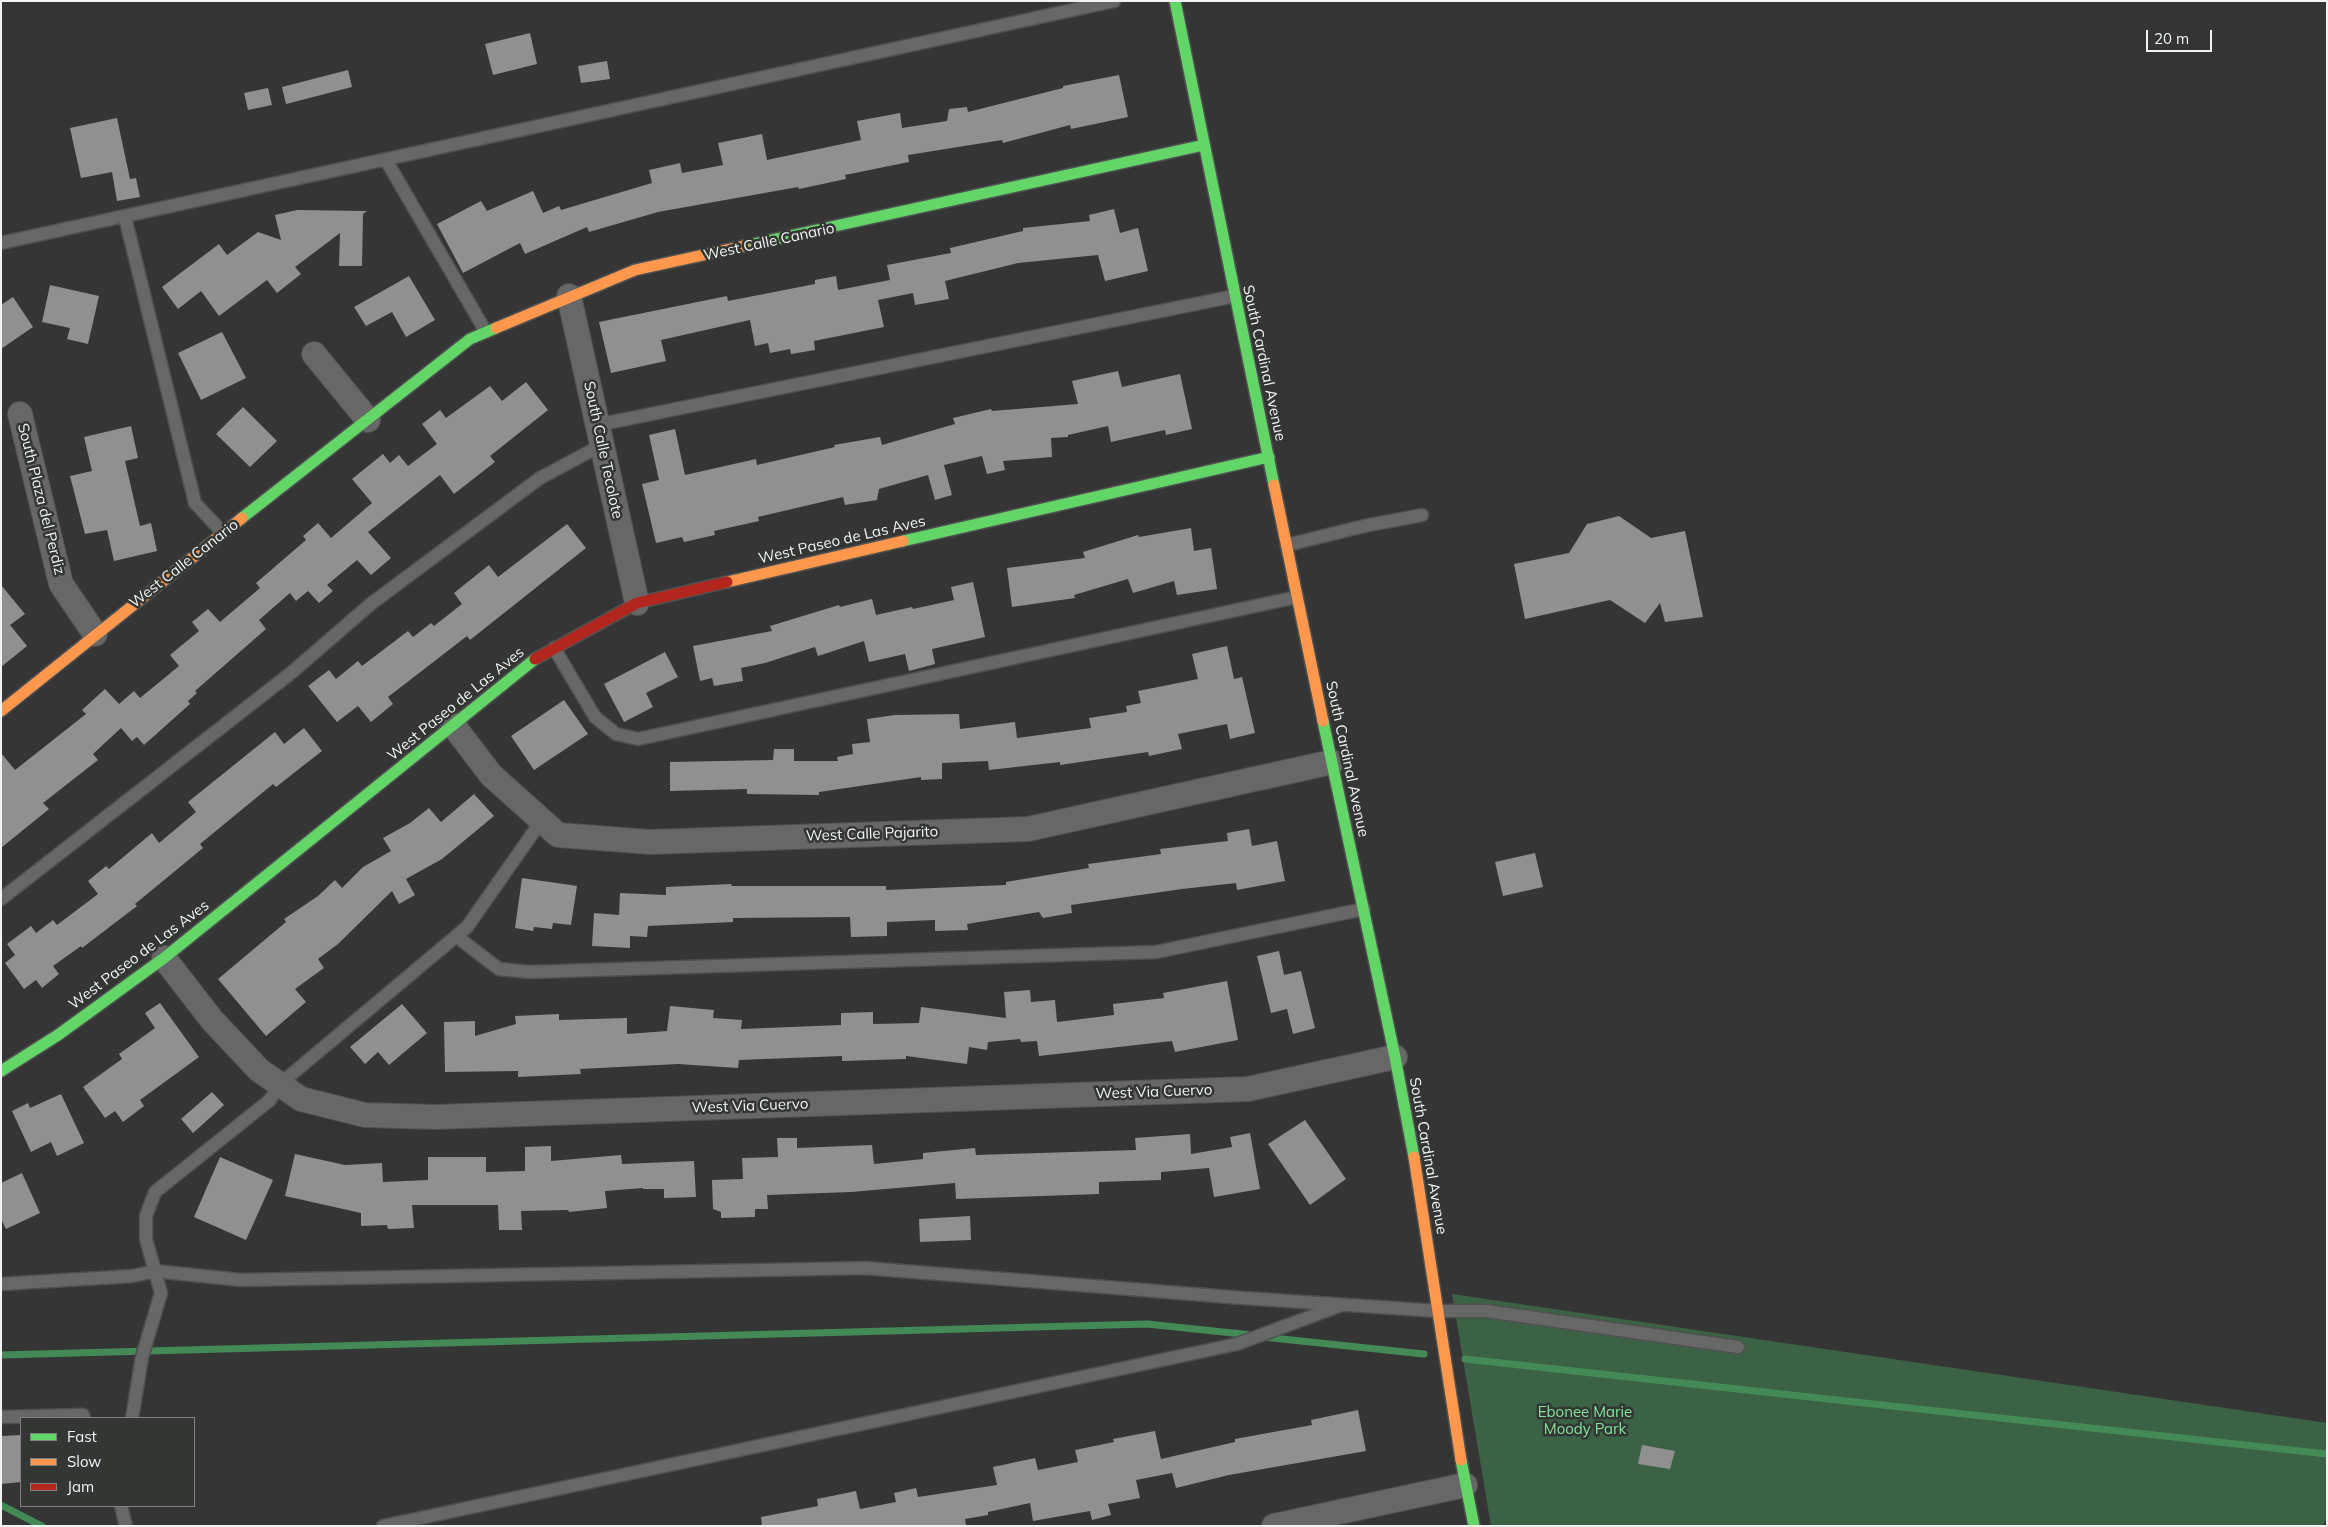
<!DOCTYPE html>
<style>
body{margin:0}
#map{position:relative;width:2328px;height:1527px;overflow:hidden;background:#343534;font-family:Mulish,sans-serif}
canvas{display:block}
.frame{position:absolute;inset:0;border:2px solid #f1f4f2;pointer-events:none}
.legend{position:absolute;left:20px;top:1417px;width:175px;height:90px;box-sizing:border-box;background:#333633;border:1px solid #7f827f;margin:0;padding:6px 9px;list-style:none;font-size:15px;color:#f1f4f2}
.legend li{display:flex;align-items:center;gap:10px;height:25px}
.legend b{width:25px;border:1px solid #7f827f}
.scale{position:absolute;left:2146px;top:30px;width:66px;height:22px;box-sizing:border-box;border:2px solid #f1f4f2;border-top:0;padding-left:6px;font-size:15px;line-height:18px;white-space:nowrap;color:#f1f4f2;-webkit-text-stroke:4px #333633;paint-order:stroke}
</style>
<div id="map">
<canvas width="2328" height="1527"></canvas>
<div class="frame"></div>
<ul class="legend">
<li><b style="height:6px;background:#63d668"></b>Fast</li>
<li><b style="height:6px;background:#ff974d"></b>Slow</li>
<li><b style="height:6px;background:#b3261e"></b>Jam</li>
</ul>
<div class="scale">20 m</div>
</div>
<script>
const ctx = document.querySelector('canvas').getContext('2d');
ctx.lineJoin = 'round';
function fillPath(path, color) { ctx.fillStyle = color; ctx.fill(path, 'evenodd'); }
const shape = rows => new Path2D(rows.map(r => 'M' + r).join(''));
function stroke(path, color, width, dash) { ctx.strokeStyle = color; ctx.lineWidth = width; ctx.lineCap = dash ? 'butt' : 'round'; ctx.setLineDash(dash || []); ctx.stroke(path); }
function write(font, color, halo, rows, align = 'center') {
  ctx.font = font + ' Mulish,sans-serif'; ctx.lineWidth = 5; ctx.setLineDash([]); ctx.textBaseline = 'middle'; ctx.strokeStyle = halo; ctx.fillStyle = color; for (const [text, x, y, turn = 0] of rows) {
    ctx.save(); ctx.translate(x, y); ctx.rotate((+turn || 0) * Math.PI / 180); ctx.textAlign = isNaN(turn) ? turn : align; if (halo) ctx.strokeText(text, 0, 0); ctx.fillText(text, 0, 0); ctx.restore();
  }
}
fillPath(shape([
 [1452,1294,2327,1423,2327,1519,2322,1526,1491,1526]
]), '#3c6245');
stroke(shape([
 [1263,1337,1424,1354],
 [1,1355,1147,1324,1252,1335],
 [1465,1359,2327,1454],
 [1,1505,42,1526]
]), '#448a57', 7);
fillPath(shape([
 [530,33,537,64,493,75,485,44],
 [607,61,610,79,581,83,578,66],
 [348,70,352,87,286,104,282,87],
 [1119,75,1128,117,1071,129,1070,125,1003,143,1002,140,908,155,909,162,845,175,846,179,799,189,798,187,658,212,589,232,587,227,525,254,520,243,463,273,437,224,481,201,487,211,533,191,543,213,559,206,561,210,652,183,649,170,680,163,682,173,723,165,718,143,762,134,767,160,861,140,857,121,900,113,902,128,947,121,949,109,967,107,968,112,1063,88,1063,86],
 [268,88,272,105,248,110,244,93],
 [117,118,130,179,136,178,140,197,117,201,112,172,81,178,70,128],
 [1114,209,1120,233,1138,228,1148,271,1105,281,1098,255,1018,263,945,281,949,299,915,305,913,293,878,300,884,327,814,341,815,350,791,354,790,349,770,353,768,343,755,346,750,320,661,340,666,361,611,373,599,322,727,296,728,301,815,284,815,280,836,276,838,290,890,280,887,265,951,253,950,248,1023,231,1023,228,1090,221,1089,215],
 [297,210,367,211,363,214,362,266,339,266,340,233,295,267,301,274,277,293,267,280,219,316,201,291,178,309,162,287,219,244,227,255,258,232,281,240,275,215],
 [409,276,435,320,406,337,392,312,366,326,354,307],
 [50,285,99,296,88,344,67,339,70,328,42,322],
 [13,297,33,327,1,349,1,305],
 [222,332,246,378,201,400,178,353],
 [1118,371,1122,387,1180,374,1192,429,1166,435,1165,430,1111,442,1108,426,1068,435,1068,437,1051,438,1052,457,1003,461,1005,470,987,474,982,456,944,465,952,495,935,500,928,475,879,489,877,500,845,505,843,497,758,517,759,521,714,531,715,535,684,542,682,537,656,543,642,484,659,480,649,435,675,429,685,475,756,459,757,465,835,447,834,445,880,437,882,445,955,424,953,418,991,409,992,411,1078,404,1072,381],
 [526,382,548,410,490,456,495,462,454,494,440,475,368,532,391,558,371,575,357,560,327,585,333,591,319,603,308,591,296,601,290,593,259,620,266,629,195,691,197,693,188,701,190,704,144,745,137,737,132,741,121,728,93,754,98,760,43,803,49,809,1,848,1,753,15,770,86,714,82,710,105,689,119,704,134,691,140,698,179,666,170,655,199,631,192,622,208,609,220,622,260,588,256,583,306,540,303,536,318,523,331,538,372,503,352,479,383,454,390,463,399,455,408,466,437,444,422,424,440,410,446,418,490,386,502,401],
 [243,407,277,441,250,467,216,434],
 [131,426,138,458,125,461,140,526,151,523,157,551,114,561,107,530,85,534,70,476,92,471,84,437],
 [1619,516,1651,538,1685,531,1703,617,1665,622,1660,603,1645,623,1610,600,1525,619,1514,564,1569,553,1587,524],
 [567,524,586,548,470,640,467,636,388,697,393,704,371,722,358,706,337,722,308,686,329,670,336,679,358,661,362,666,408,631,413,637,431,623,434,626,462,604,454,593,489,565,498,577],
 [1191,528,1194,551,1211,548,1217,589,1177,595,1174,581,1133,593,1128,579,1074,595,1075,598,1012,607,1007,568,1085,558,1083,552,1138,535,1139,537],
 [973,582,985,637,932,649,935,664,909,671,905,654,869,662,864,641,818,656,815,647,765,663,741,668,743,681,714,686,712,678,700,681,693,646,772,631,770,626,839,605,840,607,872,599,876,615,912,607,913,609,954,600,951,587],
 [1,585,25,614,10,625,27,646,1,667],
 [1227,646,1234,679,1242,677,1255,733,1230,739,1227,724,1178,734,1182,749,1149,756,1148,752,1060,765,1060,762,989,770,988,761,942,763,942,779,921,780,921,777,819,792,819,795,747,794,747,789,670,791,670,762,773,760,774,749,794,749,794,761,838,761,837,757,853,754,852,744,870,742,867,719,895,715,959,714,960,729,1015,722,1017,738,1091,728,1089,718,1127,712,1126,706,1141,703,1138,691,1198,679,1192,654],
 [665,652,678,677,646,693,653,707,624,722,604,684],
 [564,700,588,734,534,770,511,736],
 [304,728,322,751,276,787,273,784,200,844,203,848,135,904,137,906,82,948,81,946,53,966,59,974,42,988,36,980,24,989,5,963,15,955,7,944,31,926,36,933,53,920,57,925,98,894,88,881,106,866,109,869,152,833,159,843,196,812,188,802,275,732,284,744],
 [474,794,494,816,442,859,406,879,415,895,399,904,392,891,338,944,318,959,324,968,295,989,306,1002,266,1036,218,979,286,922,284,919,318,896,335,880,342,888,363,867,391,851,383,838,410,823,429,808,441,822],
 [1249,829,1252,846,1277,841,1285,881,1237,890,1236,883,1182,889,1071,905,1072,913,1043,918,1039,912,967,924,968,930,935,931,935,920,887,922,887,936,851,937,850,917,733,918,733,922,648,926,647,937,630,936,630,948,592,946,594,913,619,915,620,893,666,895,666,887,731,884,732,886,886,886,886,890,1006,885,1006,882,1089,868,1088,864,1161,854,1160,849,1228,841,1227,833],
 [1535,853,1543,887,1503,896,1495,862],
 [522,878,577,886,571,925,553,923,552,929,534,927,533,931,515,928],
 [1279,951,1284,975,1301,971,1315,1028,1293,1034,1287,1009,1271,1013,1257,956],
 [1227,981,1238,1040,1175,1052,1172,1041,1039,1056,1037,1041,1021,1042,1020,1039,988,1042,987,1050,969,1047,967,1064,906,1056,906,1059,842,1061,842,1056,739,1060,738,1068,678,1064,580,1069,581,1074,518,1077,518,1071,445,1072,444,1022,475,1021,475,1036,516,1024,515,1016,559,1014,559,1020,627,1018,627,1034,667,1031,670,1006,714,1010,713,1018,742,1020,741,1029,841,1025,841,1013,873,1012,873,1024,919,1023,921,1007,1006,1018,1004,992,1030,990,1031,1002,1055,1000,1057,1022,1114,1015,1113,1004,1164,998,1163,993],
 [160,1003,199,1057,140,1100,144,1106,123,1122,115,1111,105,1118,83,1087,122,1059,119,1054,155,1028,145,1013],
 [402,1004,427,1033,389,1065,378,1052,365,1064,350,1047],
 [212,1092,224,1105,193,1133,181,1119],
 [61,1094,84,1143,57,1156,51,1142,31,1152,12,1111,28,1103,30,1108],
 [1305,1120,1346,1179,1310,1205,1268,1144],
 [1250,1133,1260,1189,1214,1197,1209,1168,1161,1172,1161,1180,1099,1182,1099,1194,956,1199,955,1183,851,1192,767,1195,768,1209,755,1209,755,1217,721,1218,721,1212,713,1209,712,1180,743,1179,742,1158,778,1157,777,1138,797,1138,797,1148,872,1145,874,1164,923,1159,923,1153,975,1148,976,1155,1136,1150,1135,1138,1190,1134,1191,1154,1232,1147,1230,1137],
 [551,1146,551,1161,621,1155,622,1164,694,1161,696,1197,664,1198,664,1189,643,1189,643,1188,605,1191,607,1208,569,1212,568,1210,521,1211,522,1230,499,1230,498,1205,412,1205,414,1228,388,1229,387,1225,361,1226,361,1213,285,1196,295,1154,345,1165,382,1163,383,1182,428,1180,428,1157,486,1157,486,1172,525,1171,525,1147],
 [220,1157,273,1180,246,1240,194,1217],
 [22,1173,40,1213,6,1229,1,1219,1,1183],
 [970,1216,971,1240,920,1242,919,1219],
 [1358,1410,1366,1451,1229,1475,1176,1488,1172,1473,1136,1480,1140,1498,1108,1504,1111,1515,1092,1520,1090,1511,1033,1521,1030,1503,988,1512,988,1515,965,1519,966,1526,762,1526,761,1517,818,1506,817,1499,856,1491,860,1509,896,1502,894,1493,916,1488,918,1497,997,1485,993,1467,1035,1458,1038,1470,1078,1462,1075,1450,1114,1442,1113,1439,1155,1431,1161,1459,1235,1442,1235,1439,1312,1425,1311,1420],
 [21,1435,21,1482,1,1484,1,1436],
 [1642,1445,1675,1451,1670,1469,1638,1464]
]), '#919090');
const lane = shape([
 [386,160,486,332],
 [125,217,195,503,223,533],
 [1,243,1114,1],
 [597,425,1235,296],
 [1287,545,1364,526,1422,515],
 [554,648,595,717,616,734,638,739,1297,597],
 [1,899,291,673,372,603,540,478,602,445],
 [456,936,499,969,530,972,1156,952,1364,909],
 [1,1284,133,1276,155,1271,241,1280,865,1268,1243,1298,1438,1311,1486,1311,1738,1347],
 [1,1417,83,1415,84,1418],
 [132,1418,142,1357,161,1293,146,1239,146,1216,155,1192,270,1100,280,1084,467,927,542,820],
 [121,1506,126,1526],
 [383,1526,1237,1344,1339,1306]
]);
const street = shape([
 [569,296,637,603],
 [314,354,368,420],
 [20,414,61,584,95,634],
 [453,725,491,775,558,835,650,842,1028,829,1332,762],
 [164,958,212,1020,259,1070,301,1099,365,1115,436,1117,1248,1089,1395,1057],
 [1274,1526,1465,1485]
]);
const fast = shape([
 [1175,1,1274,485],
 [744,246,1204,145],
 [242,518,470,339,496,328],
 [903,541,1269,457],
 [1323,721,1395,1057,1414,1157],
 [1,1071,58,1035,164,958,535,659],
 [1461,1460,1474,1526]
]);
const slow = shape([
 [496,328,635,270,744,246],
 [1274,485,1323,721],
 [727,582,903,541],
 [1,711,242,518],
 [1414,1157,1461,1460]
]);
const jam = shape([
 [535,659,637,603,727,582]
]);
stroke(lane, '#4f5150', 15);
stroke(street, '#4f5150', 26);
stroke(fast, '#4f5150', 14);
stroke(slow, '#4f5150', 14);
stroke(jam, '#4f5150', 14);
stroke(lane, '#666766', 12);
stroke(street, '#666766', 24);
stroke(fast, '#63d668', 11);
stroke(slow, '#ff974d', 11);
stroke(jam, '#b3261e', 11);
write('15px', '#f1f4f2', '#333633', [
 ["West Calle Canario",769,242,-12],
 ["South Cardinal Avenue",1264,363,78],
 ["South Calle Tecolote",603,450,78],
 ["South Plaza del Perdiz",41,499,76],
 ["West Paseo de Las Aves",842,540,-13],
 ["West Calle Canario",184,564,-38],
 ["West Paseo de Las Aves",456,704,-39],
 ["South Cardinal Avenue",1347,759,78],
 ["West Calle Pajarito",872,834,-2],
 ["West Paseo de Las Aves",139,955,-37],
 ["West Via Cuervo",1154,1092,-2],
 ["West Via Cuervo",750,1106,-2],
 ["South Cardinal Avenue",1428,1156,80]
]);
write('15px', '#7fe59a', '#333633', [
 ["Ebonee Marie",1585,1412],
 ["Moody Park",1585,1429]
]);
</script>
